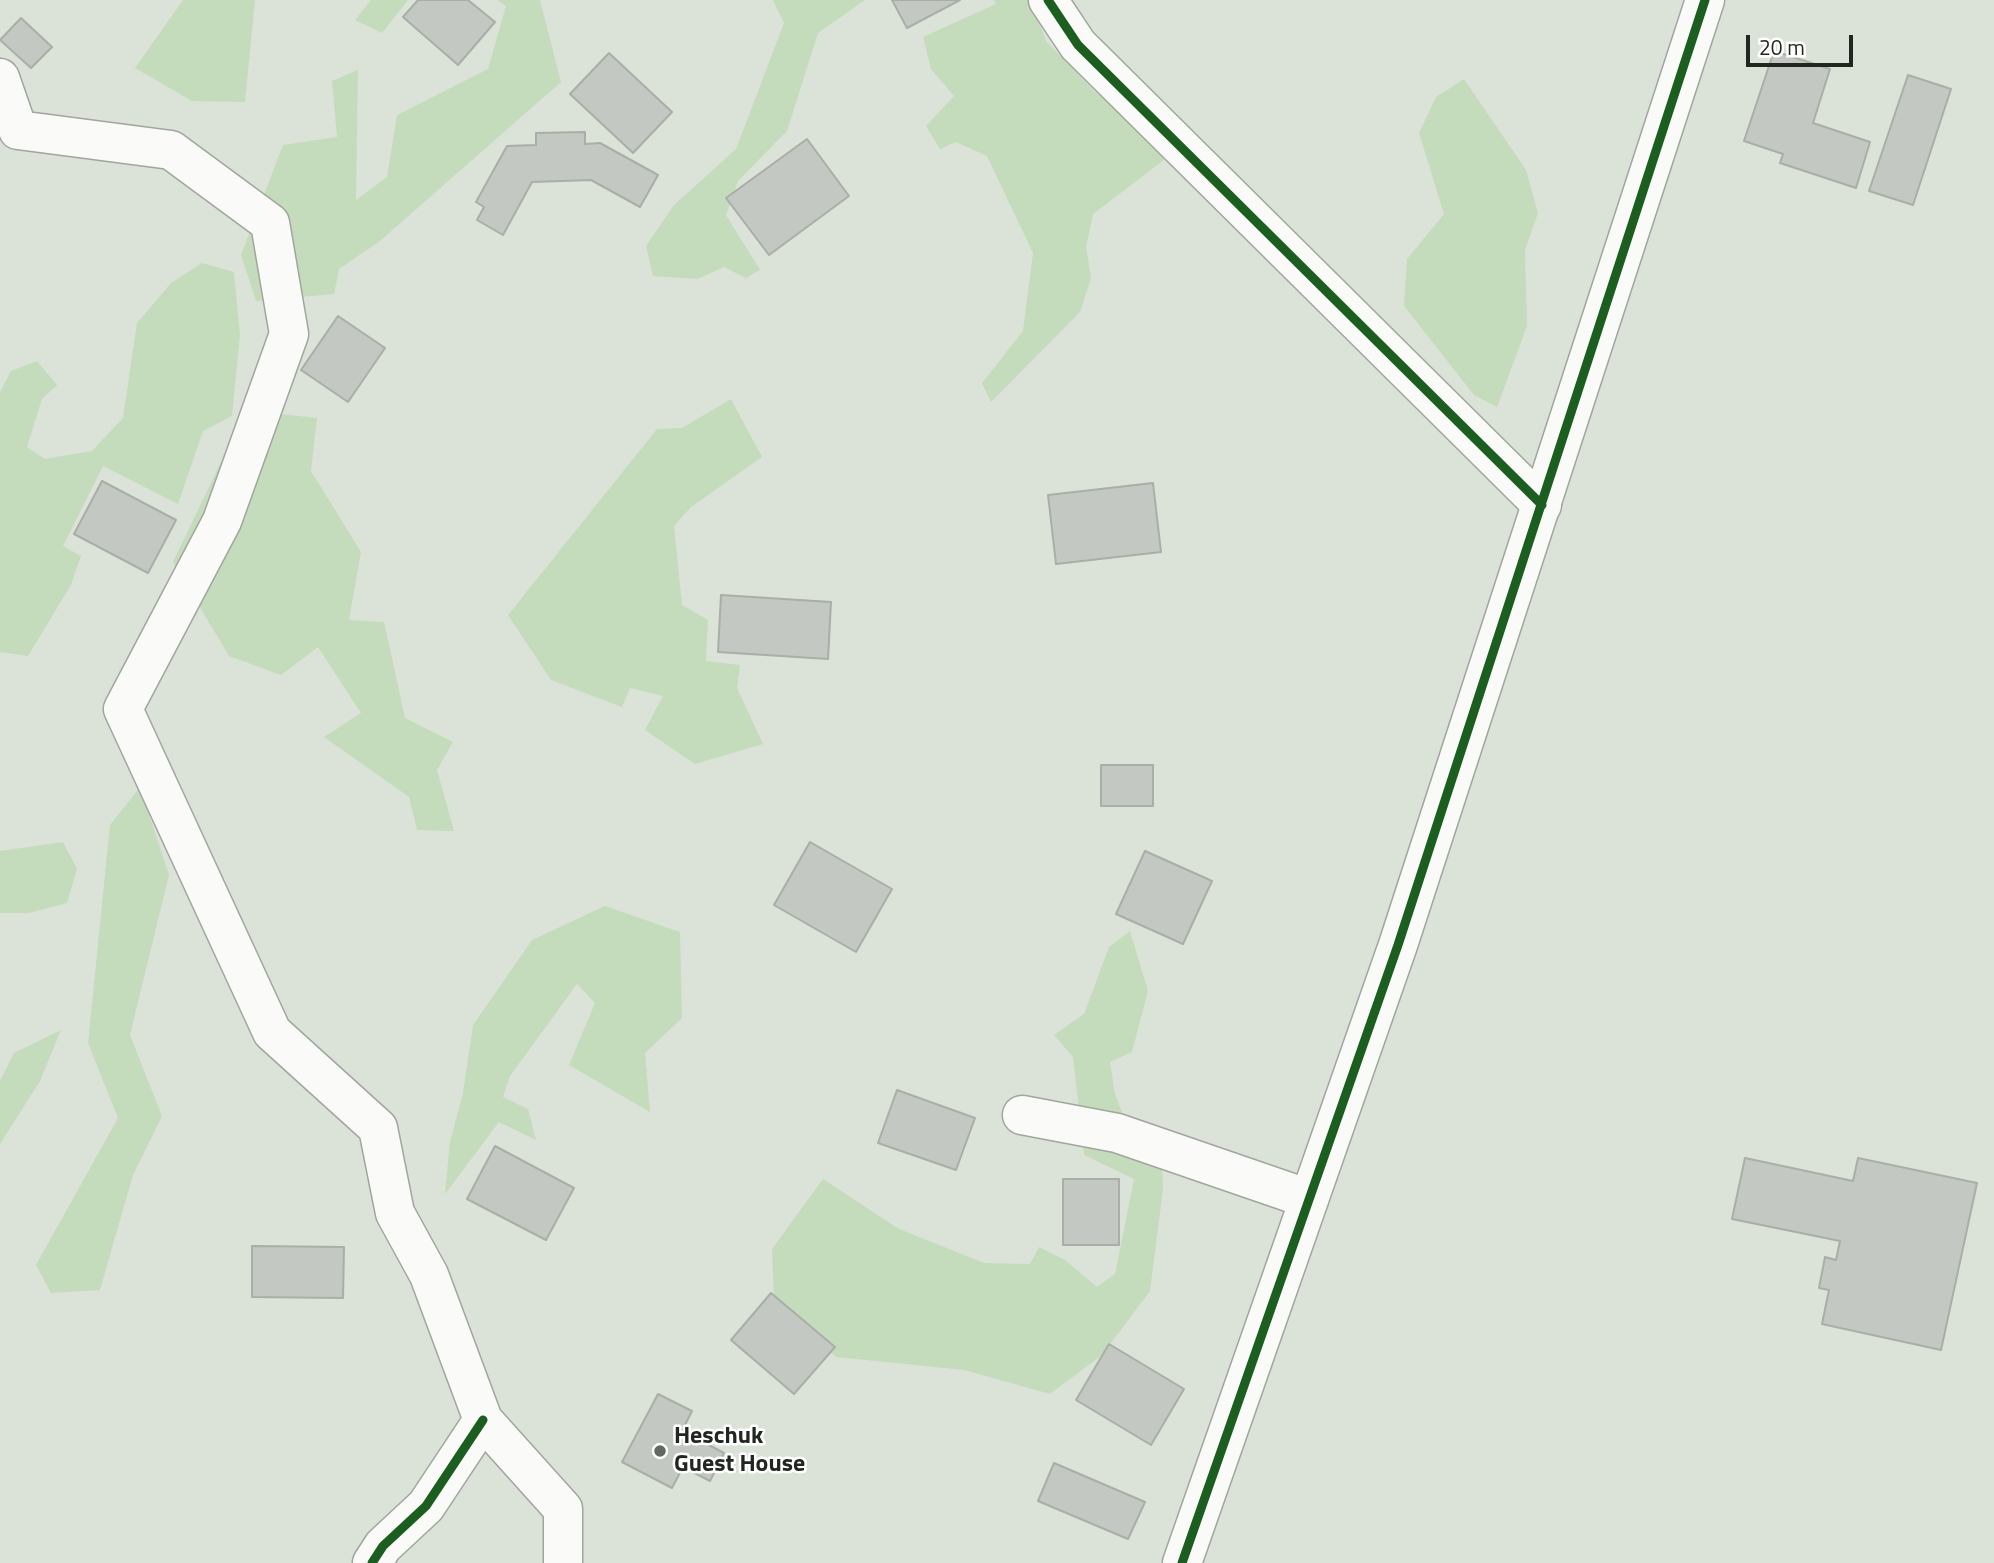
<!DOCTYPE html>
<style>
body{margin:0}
#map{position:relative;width:1994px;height:1563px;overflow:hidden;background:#dbe2d8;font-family:"Titillium Web",sans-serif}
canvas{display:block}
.scale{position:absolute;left:1746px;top:35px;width:107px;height:32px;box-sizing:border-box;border:4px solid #222620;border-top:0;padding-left:9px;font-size:21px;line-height:24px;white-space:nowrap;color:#222620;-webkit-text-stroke:5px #fff;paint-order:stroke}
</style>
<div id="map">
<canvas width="1994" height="1563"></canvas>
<div class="scale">20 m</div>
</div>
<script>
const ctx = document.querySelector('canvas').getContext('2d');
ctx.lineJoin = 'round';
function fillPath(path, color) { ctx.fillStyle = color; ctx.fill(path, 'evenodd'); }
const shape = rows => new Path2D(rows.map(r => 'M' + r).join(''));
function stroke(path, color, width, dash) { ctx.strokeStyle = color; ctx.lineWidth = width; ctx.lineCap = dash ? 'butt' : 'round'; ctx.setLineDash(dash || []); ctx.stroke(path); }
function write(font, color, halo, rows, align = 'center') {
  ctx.font = font + ' "Titillium Web",sans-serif'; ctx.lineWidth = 5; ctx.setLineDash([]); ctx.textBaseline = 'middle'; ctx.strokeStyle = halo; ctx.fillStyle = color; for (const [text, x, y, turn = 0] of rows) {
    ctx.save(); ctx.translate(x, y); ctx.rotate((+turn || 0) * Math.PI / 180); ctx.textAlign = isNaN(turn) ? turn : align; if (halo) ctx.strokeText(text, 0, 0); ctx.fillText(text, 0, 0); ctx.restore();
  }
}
fillPath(shape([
 [183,0,255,0,245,102,192,101,135,68],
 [371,0,408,0,382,33,355,20],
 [497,0,540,0,561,82,380,241,339,269,334,294,256,301,241,255,283,145,337,137,332,81,358,70,356,200,387,177,397,115,488,69,506,6],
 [773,0,865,0,818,33,787,131,738,181,726,215,760,270,746,278,724,267,698,279,653,276,646,246,674,205,736,149,784,23],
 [994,0,1031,0,1046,41,1095,92,1154,138,1164,160,1093,214,1086,247,1091,278,1080,312,991,402,982,383,1023,331,1033,253,987,156,956,142,940,149,926,126,954,96,931,69,923,37,996,4],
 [1464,79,1526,170,1538,213,1525,250,1527,326,1497,407,1474,395,1404,306,1407,259,1444,214,1419,133,1436,97],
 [202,263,234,272,240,335,232,416,203,431,178,504,103,466,63,546,81,556,71,585,28,656,0,652,0,392,11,371,37,361,57,385,42,399,27,447,45,459,92,451,123,418,137,323,171,283],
 [731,399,762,457,691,507,674,526,682,605,708,620,706,661,740,665,737,688,763,744,695,764,645,730,663,696,630,688,622,707,551,680,508,615,657,429,682,428],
 [246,410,317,418,311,471,361,552,349,620,384,622,405,718,453,742,437,770,454,831,417,830,409,797,324,737,361,713,318,647,281,675,229,656,173,562],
 [140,787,169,875,130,1035,162,1116,133,1175,100,1290,51,1293,36,1265,118,1118,88,1043,110,825],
 [63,842,77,869,67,903,29,913,0,913,0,851],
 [605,906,680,932,682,1018,645,1053,650,1112,569,1065,595,1003,577,984,510,1076,503,1097,528,1109,536,1140,499,1122,445,1194,450,1142,463,1093,473,1025,532,940],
 [1130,931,1148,991,1132,1052,1110,1062,1115,1094,1131,1136,1161,1140,1163,1189,1150,1291,1102,1355,1050,1394,964,1370,836,1357,774,1304,772,1249,823,1179,899,1229,984,1263,1030,1264,1039,1247,1065,1260,1097,1287,1115,1274,1134,1179,1084,1155,1073,1057,1054,1035,1084,1014,1109,947],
 [61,1030,40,1081,0,1144,0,1081,14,1053]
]), '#c4dcbc');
const building = shape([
 [418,0,468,0,495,22,458,65,403,17,418,0],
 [892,0,960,0,907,28,892,0],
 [21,18,52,47,31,68,0,40,21,18],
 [1774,51,1830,69,1813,123,1870,142,1856,188,1780,163,1783,154,1744,141,1774,51],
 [609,53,672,112,633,153,570,94,609,53],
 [1908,75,1951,89,1913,205,1869,191,1908,75],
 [585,132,585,144,600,143,658,175,640,207,591,180,532,182,503,235,477,220,484,207,476,202,507,146,536,145,536,133,585,132],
 [807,139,849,196,769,255,726,198,807,139],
 [338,316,385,348,348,402,301,370,338,316],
 [102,481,176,520,148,573,74,534,102,481],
 [1153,483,1161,552,1056,564,1048,495,1153,483],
 [721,595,831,602,828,659,718,652,721,595],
 [1101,765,1153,765,1153,806,1101,806,1101,765],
 [810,842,892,889,856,952,774,905,810,842],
 [1145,851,1212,881,1183,944,1116,914,1145,851],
 [897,1090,975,1118,956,1170,878,1143,897,1090],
 [495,1146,574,1188,546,1240,467,1199,495,1146],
 [1745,1158,1853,1181,1858,1158,1977,1183,1941,1350,1822,1324,1829,1290,1819,1288,1825,1257,1836,1260,1840,1241,1732,1219,1745,1158],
 [1063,1179,1119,1179,1119,1245,1063,1245,1063,1179],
 [252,1246,344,1247,343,1298,252,1297,252,1246],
 [771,1293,835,1347,794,1394,731,1340,771,1293],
 [1109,1344,1184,1389,1151,1445,1076,1400,1109,1344],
 [658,1394,692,1411,682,1431,724,1453,710,1481,683,1467,672,1488,622,1462,658,1394],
 [1054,1463,1145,1502,1128,1539,1038,1501,1054,1463]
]);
fillPath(building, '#c3c9c2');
stroke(building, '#a9aea7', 2);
const street = shape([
 [1048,0,1078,45,1542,505],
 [1022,1115,1117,1133,1309,1199],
 [372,1563,383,1546,426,1506,483,1420]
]);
const secondary = shape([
 [0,78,18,130,171,150,270,223,289,334,222,521,123,709,272,1032,378,1128,395,1213,429,1275,483,1420,563,1509,563,1563],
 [1182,1563,1398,945,1705,0]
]);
stroke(street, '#a0a69e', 41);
stroke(secondary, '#a0a69e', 41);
stroke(street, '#fafbf9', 38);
stroke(secondary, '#fafbf9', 38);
stroke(shape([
 [1048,0,1078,45,1542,505],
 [372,1563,383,1546,426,1506,483,1420],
 [1182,1563,1398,945,1705,0]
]), '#1b5e20', 9);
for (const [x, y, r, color] of [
 [660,1451,7,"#636860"]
]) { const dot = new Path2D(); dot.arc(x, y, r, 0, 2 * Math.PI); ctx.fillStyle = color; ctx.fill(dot); stroke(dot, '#fff', 2.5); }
write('bold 24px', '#222620', '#fff', [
 ["Heschuk",674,1437],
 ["Guest House",674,1465]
], 'left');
</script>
